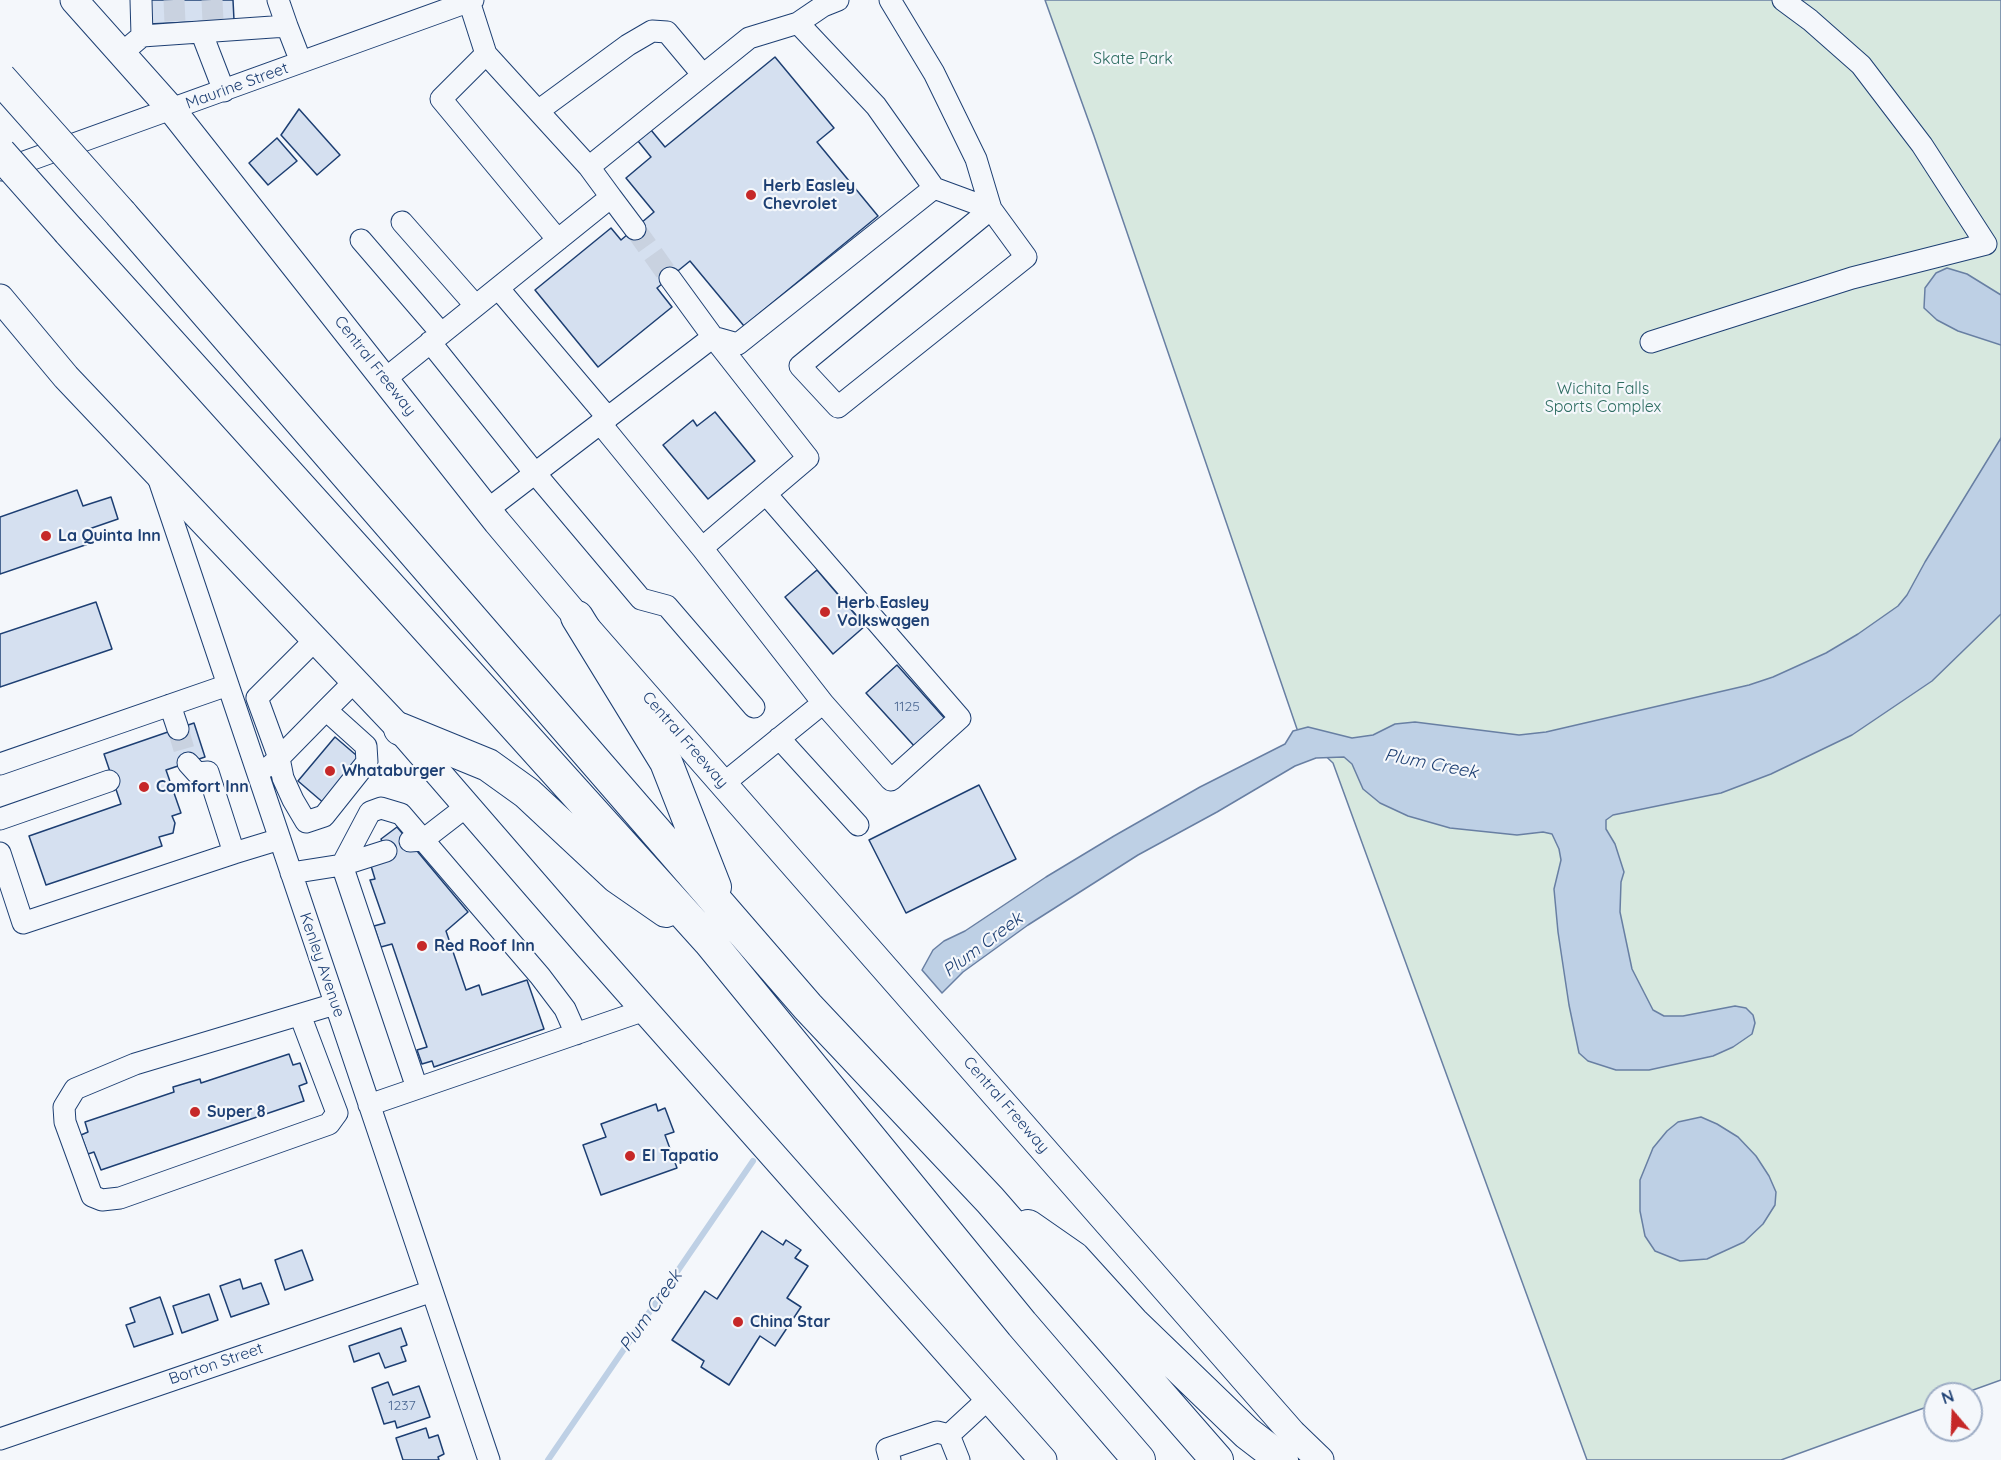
<!DOCTYPE html>
<style>
body{margin:0}
#map{position:relative;width:2001px;height:1460px;overflow:hidden;background:#f4f7fb;font-family:Quicksand,sans-serif}
canvas{display:block}
.north{position:absolute;left:1923px;top:1382px;width:60px;height:60px;box-sizing:border-box;background:#f4f7fb;border:2px solid #9eadc5;border-radius:50%;rotate:341deg;font-size:16px;font-weight:700;line-height:24px;text-align:center;color:#1d3f73}
.north::after{content:'';display:block;margin:auto;width:21px;height:27px;background:#c62828;clip-path:polygon(50% 0,100% 100%,50% 72%,0 100%)}
</style>
<div id="map">
<canvas width="2001" height="1460"></canvas>
<div class="north">N</div>
</div>
<script>
const ctx = document.querySelector('canvas').getContext('2d');
ctx.lineJoin = 'round';
function fillPath(path, color) { ctx.fillStyle = color; ctx.fill(path, 'evenodd'); }
const shape = rows => new Path2D(rows.map(r => 'M' + r).join(''));
function stroke(path, color, width, dash) { ctx.strokeStyle = color; ctx.lineWidth = width; ctx.lineCap = dash ? 'butt' : 'round'; ctx.setLineDash(dash || []); ctx.stroke(path); }
function write(font, color, halo, rows, align = 'center') {
  ctx.font = font + ' Quicksand,sans-serif'; ctx.lineWidth = 4.5; ctx.setLineDash([]); ctx.textBaseline = 'middle'; ctx.strokeStyle = halo; ctx.fillStyle = color; for (const [text, x, y, turn = 0] of rows) {
    ctx.save(); ctx.translate(x, y); ctx.rotate((+turn || 0) * Math.PI / 180); ctx.textAlign = isNaN(turn) ? turn : align; if (halo) ctx.strokeText(text, 0, 0); ctx.fillText(text, 0, 0); ctx.restore();
  }
}
const green = shape([
 [1045,0,2001,0,2001,1380,1962,1394,1935,1394,1935,1404,1781,1460,1587,1460,1333,763,1297,729,1094,136,1045,0]
]);
fillPath(green, '#d7e8df');
stroke(green, '#687fa3', 1.5);
const water = shape([
 [1947,268,1967,274,2001,295,2001,345,1958,331,1937,320,1924,308,1925,288,1936,273,1947,268],
 [2001,438,2001,614,1932,681,1852,735,1771,774,1721,793,1613,815,1606,820,1606,829,1615,844,1624,872,1621,882,1620,912,1632,969,1653,1010,1664,1016,1683,1016,1735,1006,1746,1008,1753,1015,1755,1023,1752,1034,1733,1047,1713,1056,1649,1070,1616,1070,1588,1061,1579,1053,1569,1005,1558,932,1554,889,1561,860,1559,849,1552,834,1543,832,1517,835,1450,828,1408,816,1380,803,1363,789,1352,764,1344,757,1316,758,1295,766,1217,812,1138,855,1028,925,963,972,942,993,922,970,933,950,944,941,965,931,1046,877,1114,836,1200,787,1285,744,1293,731,1308,727,1352,738,1373,735,1395,724,1415,722,1519,735,1546,732,1749,685,1773,677,1826,653,1858,634,1898,606,1907,595,1925,562,2001,438],
 [1701,1117,1717,1124,1738,1137,1756,1156,1769,1176,1776,1192,1775,1205,1763,1224,1744,1242,1707,1259,1680,1261,1655,1251,1645,1236,1640,1211,1640,1180,1653,1148,1667,1131,1678,1122,1701,1117]
]);
fillPath(water, '#bed0e5');
stroke(water, '#687fa3', 1.5);
stroke(shape([
 [548,1460,753,1161]
]), '#bed0e5', 6);
const building = shape([
 [148,0,233,0,234,20,149,24,148,0],
 [775,57,834,128,817,142,878,216,744,326,690,261,657,288,672,307,598,367,535,290,611,228,621,240,654,212,626,178,651,157,638,141,651,130,665,147,775,57],
 [299,109,340,155,317,175,281,135,299,109],
 [277,138,297,161,268,185,249,163,277,138],
 [715,412,755,461,708,499,663,445,693,420,697,426,715,412],
 [77,490,83,506,111,497,118,519,89,529,94,542,0,574,0,517,77,490],
 [817,570,865,626,833,654,785,597,817,570],
 [96,602,112,649,0,687,0,634,96,602],
 [897,665,947,721,916,748,866,693,897,665],
 [194,723,205,757,166,770,181,813,172,816,175,823,173,833,159,837,162,846,46,885,29,836,121,804,104,754,194,723],
 [335,737,363,761,326,805,298,781,335,737],
 [979,785,1016,859,906,913,869,840,979,785],
 [397,827,468,912,446,931,466,990,479,985,482,995,527,980,544,1029,434,1067,432,1061,422,1064,417,1050,427,1047,392,944,381,947,374,926,385,923,370,880,375,879,371,866,389,860,381,839,397,827],
 [289,1054,293,1065,300,1063,307,1083,299,1086,304,1101,101,1170,94,1152,88,1154,81,1135,88,1132,85,1122,174,1092,173,1087,200,1079,201,1083,289,1054],
 [656,1104,658,1111,665,1108,674,1132,665,1135,677,1168,601,1195,583,1145,606,1137,601,1124,656,1104],
 [762,1231,783,1245,786,1240,801,1250,795,1258,808,1266,787,1298,801,1307,775,1346,760,1336,729,1385,701,1367,704,1361,672,1340,705,1291,717,1299,762,1231],
 [302,1250,313,1280,285,1290,275,1260,302,1250],
 [240,1279,243,1289,261,1283,269,1304,231,1317,220,1286,240,1279],
 [209,1294,218,1320,182,1333,173,1306,209,1294],
 [160,1297,173,1334,134,1347,126,1325,135,1322,130,1308,160,1297],
 [401,1328,407,1345,401,1347,406,1361,385,1368,379,1353,354,1362,349,1346,401,1328],
 [388,1382,393,1395,419,1386,430,1417,397,1428,395,1421,384,1424,372,1388,388,1382],
 [426,1428,429,1438,438,1435,444,1454,438,1457,439,1460,403,1460,396,1438,426,1428]
]);
fillPath(building, '#d5e0f0');
stroke(building, '#1d3f73', 1.5);
stroke(shape([
 [174,0,175,23],
 [212,0,213,21],
 [635,229,670,278],
 [178,729,188,763]
]), '#c9d2e0', 21, [21, 10]);
const minor = shape([
 [141,0,142,36],
 [278,0,287,26],
 [890,0,934,73,976,159,991,209,1026,257,838,407,800,366,991,209,934,188],
 [798,23,823,6,838,0],
 [202,34,224,91],
 [122,53,142,36,287,26,301,62],
 [486,54,441,99,558,240],
 [538,111,628,45,652,31,667,32,703,75],
 [589,167,749,38,798,23,876,106,934,188,738,344,713,337],
 [2,170,473,0],
 [611,197,635,229],
 [402,222,475,305],
 [361,240,441,333],
 [498,288,608,418],
 [430,342,534,472,641,599,667,606,754,707],
 [1651,342,1852,278,1986,244,1922,145,1861,65,1810,20,1783,0],
 [385,379,611,197,589,167,486,54,469,1],
 [600,423,702,548,808,458,713,337],
 [158,477,489,1460],
 [487,510,713,337,670,278],
 [702,548,823,703],
 [170,705,178,729],
 [326,710,366,746,367,762,324,816,306,822,293,800,283,778,279,758,326,710,355,681],
 [779,738,858,825],
 [0,764,228,685],
 [270,766,279,758,257,698,316,639],
 [723,784,823,703,891,780,960,718,766,494],
 [0,819,109,781],
 [410,841,423,840,467,806],
 [0,853,23,923,234,853,208,772,197,773,188,763],
 [234,853,280,839],
 [342,865,370,812,381,808,401,814,540,976,565,1009,576,1034],
 [342,865,386,851],
 [291,873,342,865,417,1088],
 [300,1015,337,1113,329,1124,120,1198,102,1200,92,1196,65,1122,64,1107,75,1089,135,1064,335,1004],
 [369,1105,645,1010],
 [949,1435,989,1398],
 [949,1435,959,1460],
 [0,1439,432,1291],
 [890,1460,887,1449,937,1432,949,1435]
]);
const major = shape([
 [74,0,172,110,497,522,577,617,1292,1433,1320,1460],
 [0,298,66,377,400,729,588,946,1043,1460]
]);
const highway = shape([
 [121,214,808,1007,990,1200,1217,1460],
 [69,231,709,941,1022,1324,1139,1460],
 [577,617,666,762,715,887],
 [400,729,488,765,527,793,617,877,666,911],
 [1028,1226,1074,1258,1133,1323,1247,1433,1282,1460]
]);
stroke(minor, '#1d3f73', 23);
stroke(major, '#1d3f73', 29);
stroke(highway, '#1d3f73', 34);
stroke(minor, '#f4f7fb', 21);
stroke(major, '#f4f7fb', 27);
stroke(highway, '#f4f7fb', 32);
const highwayBridge = shape([
 [0,78,121,214],
 [0,153,69,231]
]);
stroke(highwayBridge, '#1d3f73', 34, []);
stroke(highwayBridge, '#f4f7fb', 32);
for (const [x, y, r, color] of [
 [751,195,6,"#c62828"],
 [46,536,6,"#c62828"],
 [825,612,6,"#c62828"],
 [330,771,6,"#c62828"],
 [144,787,6,"#c62828"],
 [422,946,6,"#c62828"],
 [195,1112,6,"#c62828"],
 [630,1156,6,"#c62828"],
 [738,1322,6,"#c62828"]
]) { const dot = new Path2D(); dot.arc(x, y, r, 0, 2 * Math.PI); ctx.fillStyle = color; ctx.fill(dot); stroke(dot, '#f4f7fb', 2); }
write('14px', '#4b6792', null, [
 ["1125",907,707],
 ["1237",402,1406]
]);
write('16px', '#2c6c60', '#f4f7fb', [
 ["Skate Park",1133,59],
 ["Wichita Falls",1603,389],
 ["Sports Complex",1603,407]
]);
write('16px', '#1d3f73', '#f4f7fb', [
 ["Maurine Street",237,86,-20],
 ["Central Freeway",375,366,52],
 ["Central Freeway",685,740,49],
 ["Kenley Avenue",322,965,71],
 ["Central Freeway",1006,1105,49],
 ["Borton Street",216,1364,-19]
]);
write('bold 16px', '#1d3f73', '#f4f7fb', [
 ["Herb Easley",763,186],
 ["Chevrolet",763,204],
 ["La Quinta Inn",58,536],
 ["Herb Easley",837,603],
 ["Volkswagen",837,621],
 ["Whataburger",342,771],
 ["Comfort Inn",156,787],
 ["Red Roof Inn",434,946],
 ["Super 8",207,1112],
 ["El Tapatio",642,1156],
 ["China Star",750,1322]
], 'left');
write('italic 18px', '#1d3f73', '#f4f7fb', [
 ["Plum Creek",1431,764,11],
 ["Plum Creek",983,945,-37],
 ["Plum Creek",651,1311,-55]
]);
</script>
